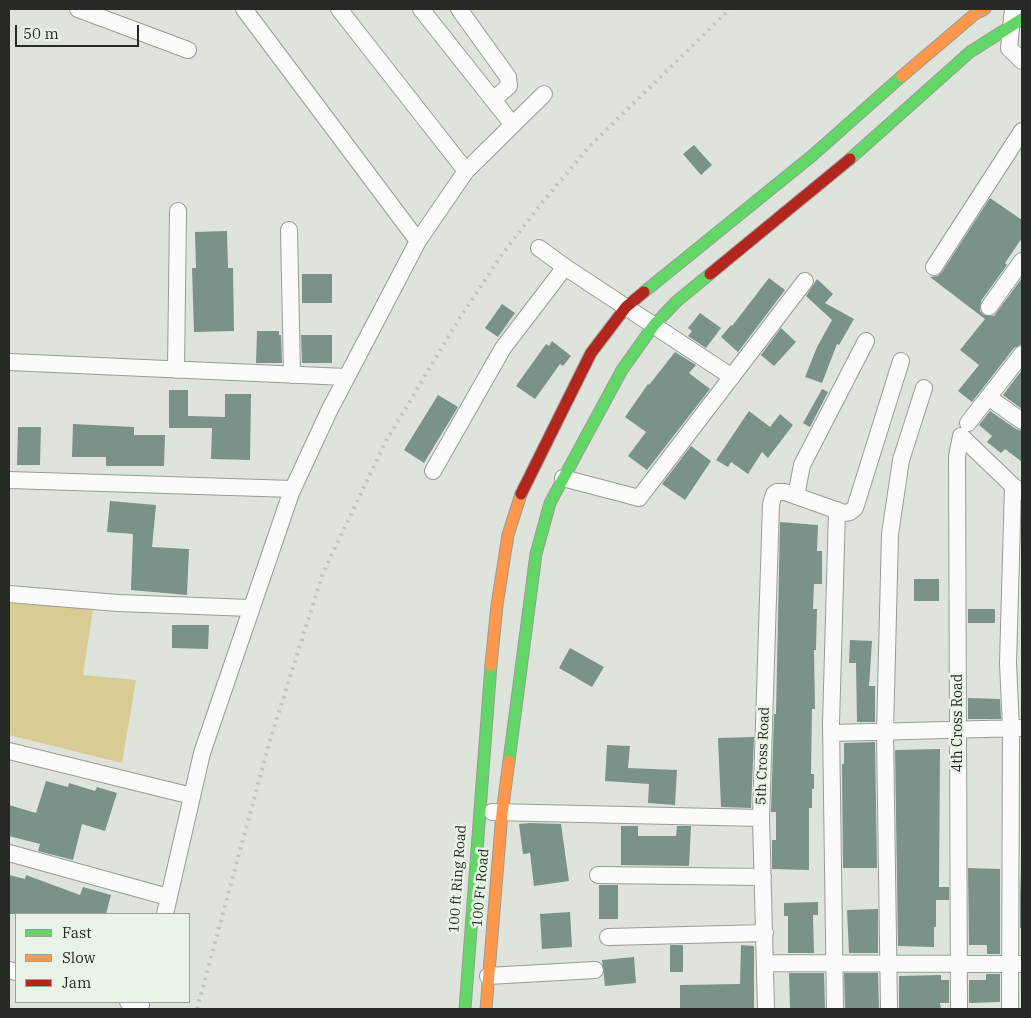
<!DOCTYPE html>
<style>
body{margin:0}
#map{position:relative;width:1031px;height:1018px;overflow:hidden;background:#dee4dc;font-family:"IBM Plex Serif",serif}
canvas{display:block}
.frame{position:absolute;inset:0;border:10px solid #262a25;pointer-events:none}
.legend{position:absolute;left:15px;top:913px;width:175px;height:90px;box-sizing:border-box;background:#e9f4e6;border:1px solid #9ba399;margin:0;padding:6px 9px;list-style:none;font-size:15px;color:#262a25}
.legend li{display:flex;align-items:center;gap:10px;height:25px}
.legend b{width:25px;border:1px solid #9ba399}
.scale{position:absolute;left:15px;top:25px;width:124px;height:22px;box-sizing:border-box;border:2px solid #262a25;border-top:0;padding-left:6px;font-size:15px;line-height:18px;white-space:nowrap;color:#262a25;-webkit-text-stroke:4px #e9f4e6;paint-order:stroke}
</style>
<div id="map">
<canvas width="1031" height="1018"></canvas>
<div class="frame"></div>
<ul class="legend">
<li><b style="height:6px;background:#63d668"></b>Fast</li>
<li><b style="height:6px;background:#ff974d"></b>Slow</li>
<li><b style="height:6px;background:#b3261e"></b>Jam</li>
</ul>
<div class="scale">50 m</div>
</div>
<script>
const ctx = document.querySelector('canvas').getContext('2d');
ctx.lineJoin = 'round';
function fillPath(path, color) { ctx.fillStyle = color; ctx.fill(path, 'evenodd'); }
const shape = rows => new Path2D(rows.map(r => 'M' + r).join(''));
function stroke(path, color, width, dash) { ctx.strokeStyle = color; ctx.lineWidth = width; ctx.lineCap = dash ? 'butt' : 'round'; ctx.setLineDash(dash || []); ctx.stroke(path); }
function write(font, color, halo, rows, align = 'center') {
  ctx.font = font + ' "IBM Plex Serif",serif'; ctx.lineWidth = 5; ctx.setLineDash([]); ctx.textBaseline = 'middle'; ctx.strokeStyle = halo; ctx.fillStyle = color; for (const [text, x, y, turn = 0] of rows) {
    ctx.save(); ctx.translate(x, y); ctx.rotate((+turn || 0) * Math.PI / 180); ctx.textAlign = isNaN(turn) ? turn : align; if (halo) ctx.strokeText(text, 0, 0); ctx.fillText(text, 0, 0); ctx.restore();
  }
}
fillPath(shape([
 [9,603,93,609,83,675,136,680,122,763,9,735]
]), '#d8cc94');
fillPath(shape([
 [694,145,712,165,701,175,683,154],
 [990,198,1022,220,1022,238,1005,263,1007,265,981,301,980,311,984,315,994,316,1022,278,1022,344,1014,348,972,402,958,391,979,365,960,350,985,319,930,277,938,276,942,272],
 [227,231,228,268,233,268,234,331,194,332,192,268,196,268,195,232],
 [302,274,332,274,332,303,302,303],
 [769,278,785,290,738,352,721,337,731,325,732,326],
 [817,279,833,294,825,303,854,319,839,345,837,344,822,383,805,377,817,347,832,320,806,296],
 [502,304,515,313,498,337,485,328],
 [700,313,721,328,706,348,688,336,692,331,688,328],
 [781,328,796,342,774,366,761,355],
 [257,331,279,331,279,335,281,335,282,363,256,363],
 [301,335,332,335,332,363,302,363],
 [552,341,571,356,563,366,560,364,535,399,516,386,546,344,549,346],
 [675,352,696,365,689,373,710,389,647,470,628,456,646,432,625,417,648,384,649,385],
 [1022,370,1022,409,1003,395],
 [822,389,828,392,810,427,803,423],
 [169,390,188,390,188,416,225,417,225,394,251,394,250,460,211,459,212,428,169,428],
 [438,395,458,407,424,463,404,450],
 [749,411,770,427,780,414,793,425,768,458,762,452,748,474,731,462,728,467,716,460],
 [990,411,1016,429,1022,431,1022,462,1005,449,1001,453,987,442,992,436,979,425],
 [73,424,134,427,134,435,165,435,164,466,106,466,106,457,72,457],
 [18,427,41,427,40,465,17,465],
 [691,446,711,461,685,500,662,484],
 [110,501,156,505,152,547,189,549,187,595,131,590,133,534,107,532],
 [780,522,818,525,817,551,822,551,822,584,814,584,813,609,817,609,816,650,814,650,815,709,812,709,811,774,814,774,814,789,812,789,812,808,809,808,809,870,772,869,772,840,776,840,776,812,771,812,774,714,776,714],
 [914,579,939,579,939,601,914,601],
 [968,609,995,609,995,623,968,623],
 [172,625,209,625,208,649,172,648],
 [850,640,872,641,869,686,875,686,875,722,857,722,856,663,849,663],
 [570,648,604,667,592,687,559,668],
 [968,698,1000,699,1001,719,968,719],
 [754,737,751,808,721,807,718,738],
 [875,742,877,868,843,868,842,764,844,764,844,743],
 [607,745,630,746,628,768,677,770,675,805,648,803,649,784,605,781],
 [940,749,939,887,949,887,949,900,936,900,936,927,934,927,934,947,898,946,895,750],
 [46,781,68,787,69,783,95,791,97,787,117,793,105,831,82,824,73,860,38,851,40,844,9,836,9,805,36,813],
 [530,823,561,824,569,881,534,886,530,853,523,854,519,824],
 [621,826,638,826,638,836,676,836,677,826,691,826,689,866,621,865],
 [968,868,1000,869,1000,954,987,954,987,945,969,945],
 [1020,869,1022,928,1020,928],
 [9,875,25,879,26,875,80,895,83,887,111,895,106,914,9,914],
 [599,885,618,885,618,919,599,919],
 [818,902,818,915,813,915,814,953,788,953,788,916,784,916,784,903],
 [878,909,878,953,849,953,847,910],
 [570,912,572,947,542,949,540,914],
 [670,945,683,945,683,972,670,972],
 [741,945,754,946,754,1009,680,1009,680,985,740,984],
 [634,957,636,983,605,986,602,960],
 [789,973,824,973,825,1009,790,1009],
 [844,973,878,973,879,1009,845,1009],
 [986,974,1000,974,1000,1002,969,1003,969,980,986,980],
 [941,975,941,980,949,980,949,1003,940,1003,941,1009,899,1009,899,976]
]), '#7a9287');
const street = shape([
 [78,9,188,50],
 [244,9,418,241],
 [421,9,513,125],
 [459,9,508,77,509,86,493,100],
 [1013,9,1009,48,1022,61],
 [466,171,544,94],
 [289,230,292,375],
 [539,248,565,267,732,377],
 [934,267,1022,131],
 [989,307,1022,261],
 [9,362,346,377],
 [176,370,178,211],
 [988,397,1022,421],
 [968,423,1022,354],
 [961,436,1013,486,1022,492],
 [433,471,503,348,565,267],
 [563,478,639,498,805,281],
 [9,480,293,489],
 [796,496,802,465,866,341],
 [9,594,118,603,250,608],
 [832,733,1022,728],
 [9,751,192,796],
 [492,812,761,818],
 [9,853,168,897],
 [598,875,763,877],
 [165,914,202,753,291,493,329,411,418,241,466,171,339,9],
 [608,937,765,933],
 [766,963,1022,964],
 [9,970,16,972],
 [488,976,595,970],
 [128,1002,141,1005],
 [766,1009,761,818,771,504,774,494,777,492,785,492,844,513,850,512,855,508,901,361],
 [835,1009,831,724,837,510],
 [889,1009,885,732,890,534,901,460,924,388],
 [959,1009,957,456,961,436],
 [1010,1009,1011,728,1008,663,1013,486]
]);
const fast = shape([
 [850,159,970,52,1022,19],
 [644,292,813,155,902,76],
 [509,761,536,554,550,503,622,370,654,325,677,301,710,274],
 [465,1009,491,665]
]);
const slow = shape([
 [902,76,975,14,985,9],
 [491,665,497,605,508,535,521,494],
 [486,1009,502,813,509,761]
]);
const jam = shape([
 [710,274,850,159],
 [521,494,591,353,626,307,644,292]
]);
stroke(street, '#989c96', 18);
stroke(fast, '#989c96', 13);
stroke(slow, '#989c96', 13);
stroke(jam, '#989c96', 13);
stroke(street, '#fafbfa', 16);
stroke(fast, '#63d668', 11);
stroke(slow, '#ff974d', 11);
stroke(jam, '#b3261e', 11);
stroke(shape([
 [197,1009,270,740,323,573,386,441,459,319,503,253,541,204,589,147,730,9]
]), '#c3c5c2', 4, [2.5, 5]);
write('14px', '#262a25', '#e9f4e6', [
 ["4th Cross Road",958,723,-90],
 ["5th Cross Road",763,756,-88],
 ["100 ft Ring Road",458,879,-86],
 ["100 Ft Road",481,888,-85]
]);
</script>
